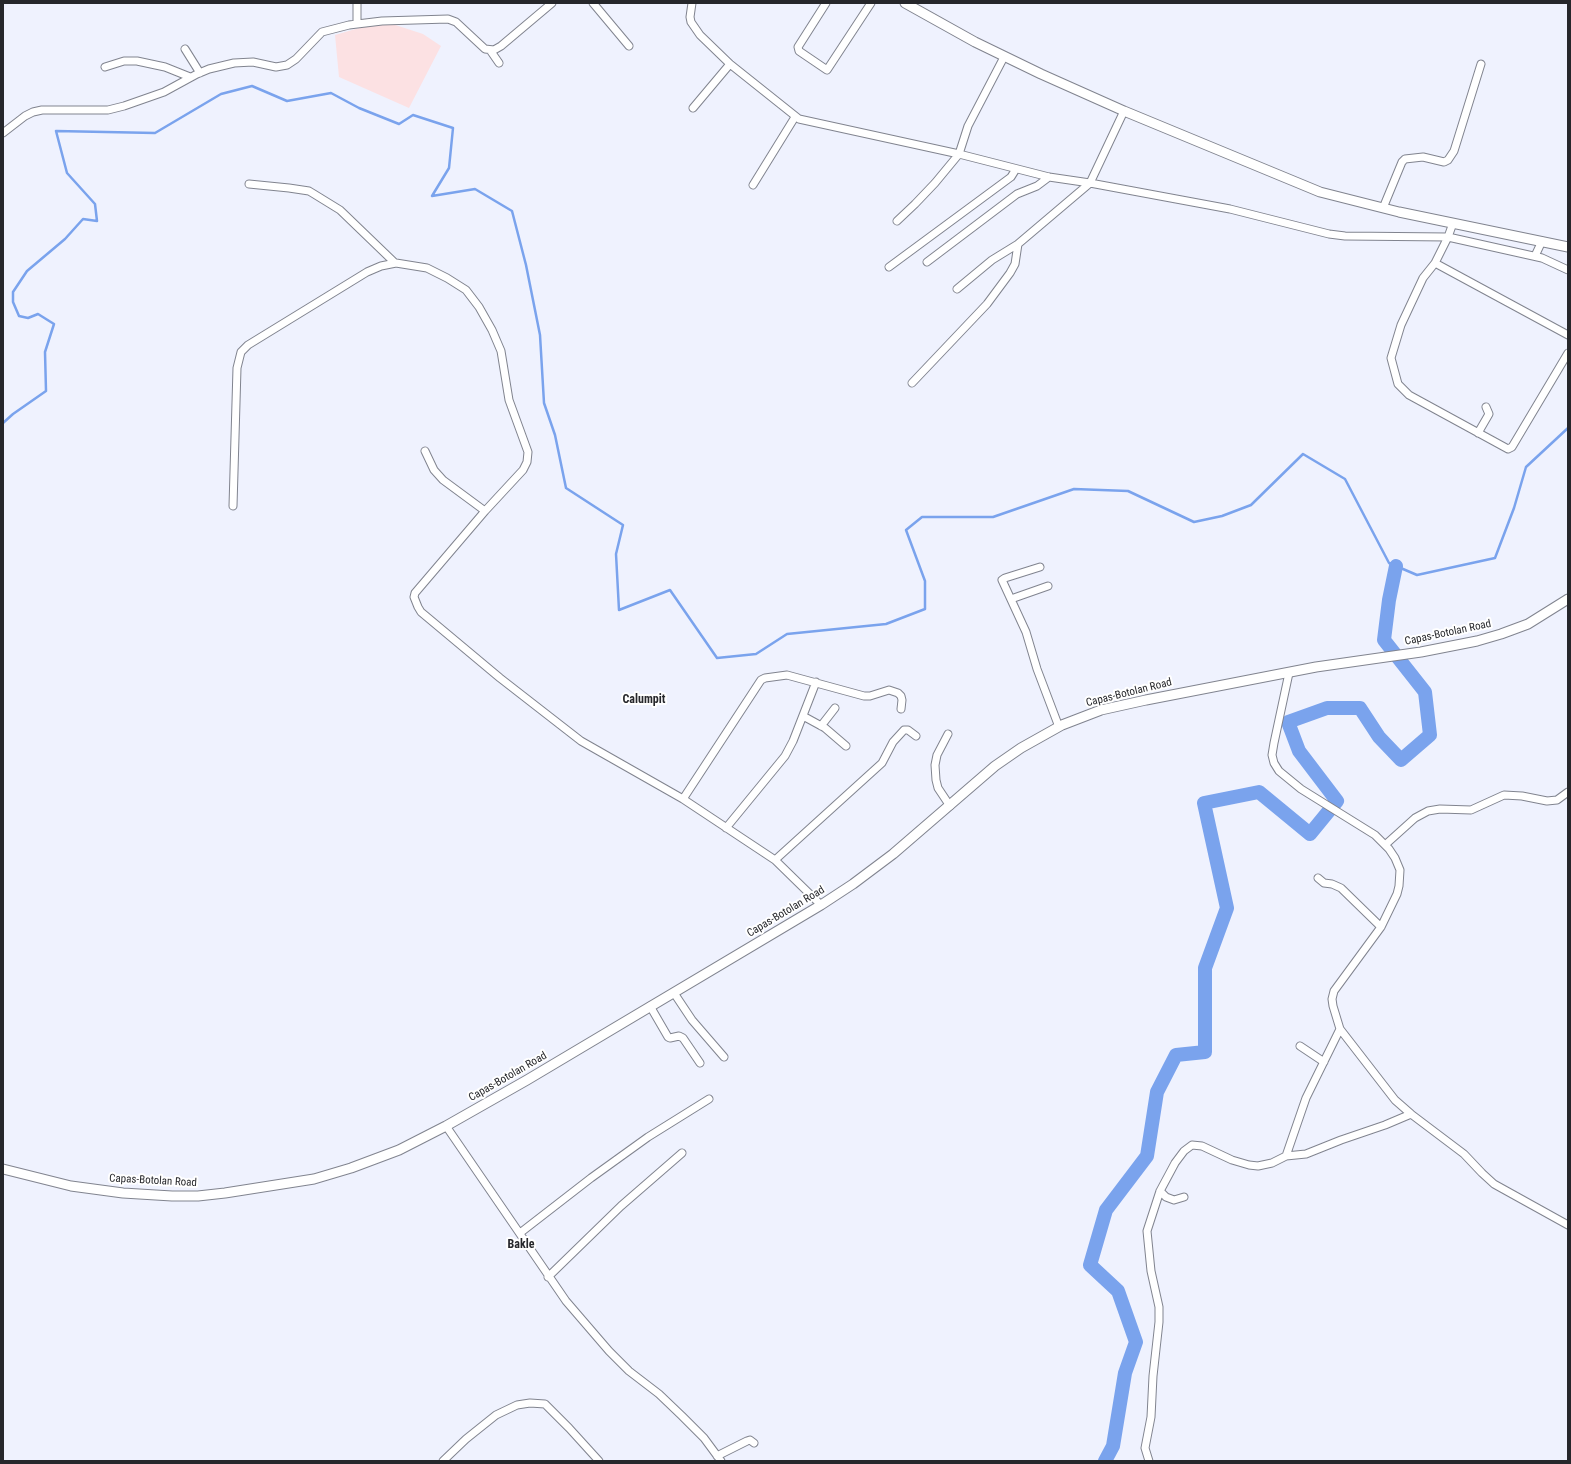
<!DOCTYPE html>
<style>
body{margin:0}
#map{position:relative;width:1571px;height:1464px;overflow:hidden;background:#eff2fe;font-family:"Roboto Condensed",sans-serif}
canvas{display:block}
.frame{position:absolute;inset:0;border:4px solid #26272b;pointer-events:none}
</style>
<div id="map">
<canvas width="1571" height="1464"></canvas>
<div class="frame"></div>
</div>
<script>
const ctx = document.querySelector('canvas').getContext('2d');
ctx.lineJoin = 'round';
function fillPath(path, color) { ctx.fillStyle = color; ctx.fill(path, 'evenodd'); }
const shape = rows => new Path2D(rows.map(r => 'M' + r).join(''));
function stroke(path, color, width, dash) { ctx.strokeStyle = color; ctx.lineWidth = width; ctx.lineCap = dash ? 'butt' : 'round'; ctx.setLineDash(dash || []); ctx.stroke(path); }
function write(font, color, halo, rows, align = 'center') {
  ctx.font = font + ' "Roboto Condensed",sans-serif'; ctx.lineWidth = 4; ctx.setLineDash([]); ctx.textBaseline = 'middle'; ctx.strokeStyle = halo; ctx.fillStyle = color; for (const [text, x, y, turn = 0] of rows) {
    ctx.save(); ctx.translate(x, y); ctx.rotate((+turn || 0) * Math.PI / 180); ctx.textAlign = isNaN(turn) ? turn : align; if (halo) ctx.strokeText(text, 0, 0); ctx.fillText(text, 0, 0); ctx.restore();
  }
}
fillPath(shape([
 [383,21,423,34,441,46,409,108,339,77,335,35]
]), '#fce1e3');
stroke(shape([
 [3,423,13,414,46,391,45,352,54,324,38,314,28,318,19,316,13,302,13,292,27,271,65,239,83,219,97,221,95,204,67,173,56,131,155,133,221,94,252,86,287,101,331,93,359,108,399,124,413,115,453,128,449,168,432,196,475,189,512,211,526,265,540,335,544,403,555,435,566,488,623,525,616,554,619,610,670,590,717,658,756,654,787,634,886,624,925,609,925,581,906,530,922,517,993,517,1074,489,1128,491,1194,522,1222,516,1251,505,1303,454,1345,479,1389,563,1417,575,1495,558,1514,508,1526,467,1568,428]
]), '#7aa3ed', 2.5);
stroke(shape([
 [1105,1461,1113,1446,1125,1373,1136,1342,1118,1291,1090,1265,1106,1210,1147,1156,1157,1092,1176,1055,1205,1052,1205,968,1227,908,1204,803,1259,792,1310,834,1337,801,1299,751,1288,722,1327,708,1360,708,1379,737,1401,760,1430,735,1425,692,1384,640,1389,600,1396,566]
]), '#7aa3ed', 14);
const minor = shape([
 [593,3,629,46],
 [692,3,690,17,691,22,700,35,730,64,799,119,959,154,1049,177,1090,183,1230,209,1329,234,1345,236,1448,237,1542,258,1568,270],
 [826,3,798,47,799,51,827,70,871,3],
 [357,24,357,3],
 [185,49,200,73],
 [490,50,499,63],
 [105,67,124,61,137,61,165,67,190,77],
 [693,108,730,64],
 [3,133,25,116,33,112,42,110,108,110,124,106,164,92,197,74,209,69,234,63,253,62,276,67,287,65,296,59,322,32,349,25,382,21,448,19,456,22,485,49,494,50,501,46,552,3],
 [249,184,289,188,309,191,314,194,340,210,395,263],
 [753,185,795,117],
 [1383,208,1402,162,1405,159,1423,157,1444,162,1448,160,1454,151,1481,64],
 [897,221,915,204,935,183,959,154,968,126,1004,57],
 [1453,223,1448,237,1435,263,1423,278,1401,325,1391,358,1398,384,1409,395,1508,449,1512,447,1568,353],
 [1535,256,1542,241],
 [927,262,1017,194,1037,186,1049,177],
 [1435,263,1568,335],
 [889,267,1011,177,1016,169],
 [957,289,992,260,1018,244],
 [912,383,987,304,1010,273,1015,264,1018,244,1090,183,1124,111],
 [1478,433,1489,414,1486,407],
 [425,451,434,470,443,480,485,511],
 [233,506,237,368,241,352,248,345,367,272,381,266,396,263,427,268,447,278,466,290,479,307,492,330,501,351,509,400,528,452,527,462,523,470,485,511,415,593,414,597,418,607,421,612,500,678,581,741,683,799,775,860,821,905],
 [1040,567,1005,578,1002,580,1026,632,1037,669,1059,727],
 [1011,599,1048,586],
 [1289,673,1274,743,1272,755,1274,763,1279,771,1301,789,1375,835,1389,849,1395,858,1400,870,1399,886,1397,894,1381,927,1334,991,1332,999,1333,1006,1340,1029,1395,1100,1411,1114,1464,1154,1482,1173,1494,1184,1568,1225],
 [803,716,825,728,846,746],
 [821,726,835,708],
 [948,734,937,755,935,765,936,780,938,788,950,806],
 [683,799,761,680,765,678,787,675,864,696,870,696,889,690,898,693,901,696,902,700,901,709],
 [726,828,785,756,793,741,816,682],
 [1385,845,1415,818,1428,811,1440,809,1471,810,1504,795,1522,796,1547,801,1557,800,1568,792],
 [775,860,882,763,893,742,904,730,908,730,916,736],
 [1318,878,1324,883,1332,884,1341,888,1381,927],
 [674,993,692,1020,724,1057],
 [650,1006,668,1037,670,1038,679,1036,683,1038,700,1063],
 [1300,1046,1324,1062],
 [446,1126,566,1301,609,1351,629,1371,659,1394,682,1416,704,1438,721,1461],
 [1286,1156,1306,1154,1341,1140,1385,1125,1411,1114],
 [1160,1191,1166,1197,1174,1200,1184,1197],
 [520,1233,591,1178,648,1137,709,1099],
 [548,1277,621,1206,682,1153],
 [717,1456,747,1441,750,1440,754,1443],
 [443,1461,466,1439,496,1415,517,1405,530,1403,545,1404,569,1428,599,1461],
 [1149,1461,1145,1448,1151,1417,1153,1376,1159,1322,1159,1307,1151,1271,1147,1231,1160,1191,1175,1163,1184,1151,1192,1145,1202,1146,1232,1160,1249,1165,1258,1166,1272,1163,1286,1156,1306,1098,1340,1029]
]);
const major = shape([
 [905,3,975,42,1041,74,1124,111,1320,192,1399,212,1568,247],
 [3,1169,71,1186,123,1193,172,1196,198,1196,225,1193,314,1179,351,1168,399,1150,446,1126,527,1080,821,905,853,884,893,854,995,766,1021,748,1062,725,1101,710,1146,700,1316,667,1421,652,1477,641,1501,634,1528,624,1568,599]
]);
stroke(minor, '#81848f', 9);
stroke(major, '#81848f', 11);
stroke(minor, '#fff', 7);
stroke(major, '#fff', 9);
write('11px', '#26272b', '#fff', [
 ["Capas-Botolan Road",1448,633,-12],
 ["Capas-Botolan Road",1129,693,-14],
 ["Capas-Botolan Road",786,912,-31],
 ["Capas-Botolan Road",508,1077,-30],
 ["Capas-Botolan Road",153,1181,3]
]);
write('bold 12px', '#26272b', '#fff', [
 ["Calumpit",644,700],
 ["Bakle",521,1245]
]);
</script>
